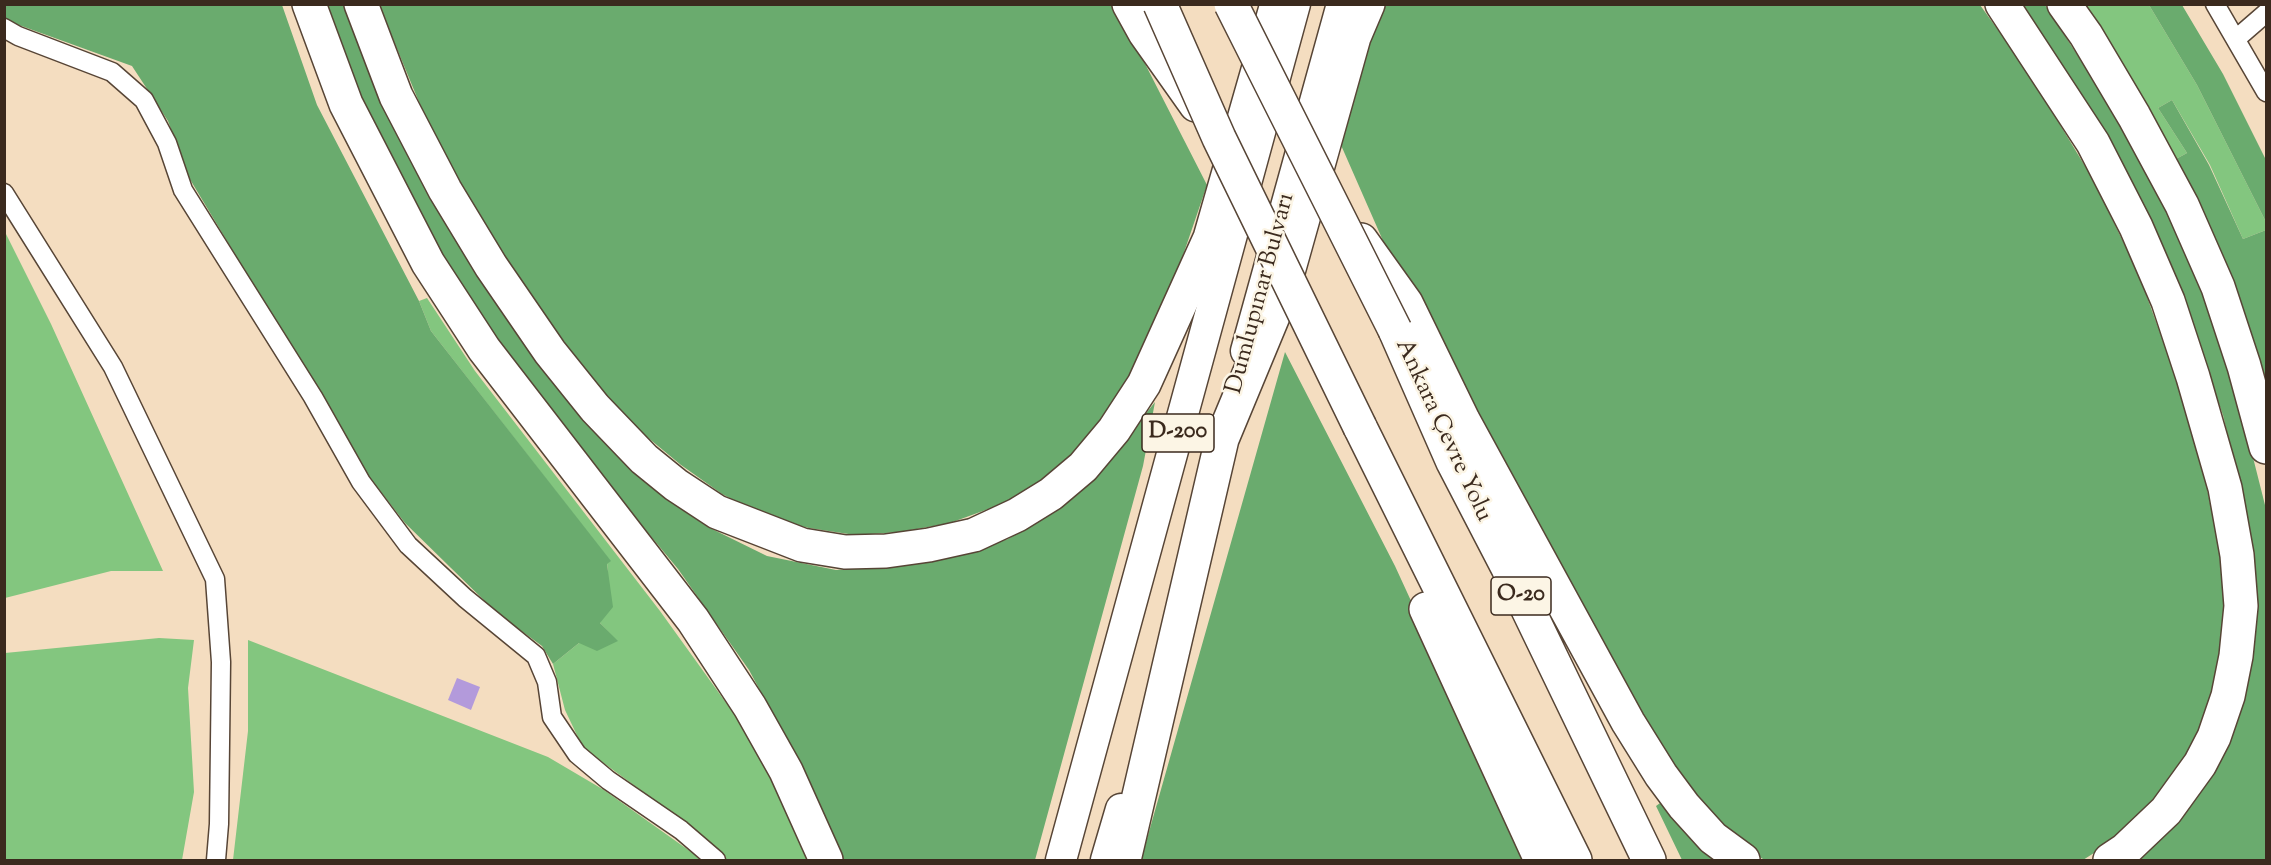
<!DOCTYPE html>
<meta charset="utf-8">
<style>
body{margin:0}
#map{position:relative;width:2271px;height:865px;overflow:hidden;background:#f4ddc0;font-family:"Sorts Mill Goudy",serif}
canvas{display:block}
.frame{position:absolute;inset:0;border:6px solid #3b2a1e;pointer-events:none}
</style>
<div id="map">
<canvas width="2271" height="865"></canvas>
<div class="frame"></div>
</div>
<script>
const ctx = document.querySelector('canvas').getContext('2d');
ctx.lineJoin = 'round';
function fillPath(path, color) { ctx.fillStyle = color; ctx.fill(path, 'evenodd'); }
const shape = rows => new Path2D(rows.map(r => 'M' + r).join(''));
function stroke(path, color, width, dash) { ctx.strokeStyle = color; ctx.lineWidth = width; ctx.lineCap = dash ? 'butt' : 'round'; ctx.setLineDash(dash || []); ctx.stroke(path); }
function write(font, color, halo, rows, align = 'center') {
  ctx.font = font + ' "Sorts Mill Goudy",serif'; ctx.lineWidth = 5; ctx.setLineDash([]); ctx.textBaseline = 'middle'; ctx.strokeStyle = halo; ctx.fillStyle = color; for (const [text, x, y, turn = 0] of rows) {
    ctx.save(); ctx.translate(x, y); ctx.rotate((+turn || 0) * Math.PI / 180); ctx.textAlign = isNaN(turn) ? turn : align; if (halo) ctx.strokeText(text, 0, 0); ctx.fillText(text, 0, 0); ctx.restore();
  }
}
fillPath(shape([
 [2082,5,2149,5,2197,85,2266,222,2266,230,2243,239,2210,165,2172,100,2158,108,2187,153,2176,159,2125,70],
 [4,230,51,324,163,571,111,571,5,598],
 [427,298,475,371,660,611,760,750,808,860,727,860,687,824,583,748,565,710,553,664,579,643,617,641,600,623,608,573,607,563,610,561,431,331,419,301],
 [159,638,194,640,188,688,194,792,182,860,5,860,5,653],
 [248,640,548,757,604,790,694,854,700,860,233,860,248,731]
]), '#83c67f');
fillPath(shape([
 [4,5,282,5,317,105,419,301,431,331,611,561,607,564,613,607,600,623,618,641,597,651,579,643,553,664,542,646,497,613,405,523,353,456,321,398,188,176,168,121,132,66,5,20],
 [325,5,348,5,629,467,666,499,708,527,767,556,836,570,903,565,963,554,1008,539,1040,520,1094,479,1155,402,1143,466,1035,860,843,860,808,780,749,670,678,569,604,480,517,369,447,270,392,165,345,62],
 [379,5,1115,5,1207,185,1179,267,1127,395,1088,445,1044,483,1002,504,950,523,900,532,855,535,809,528,768,518,722,494,681,465,635,427,595,383,525,289,453,178,421,107],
 [1381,5,1980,5,2027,70,2094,181,2139,275,2195,429,2220,553,2226,617,2217,681,2199,733,2175,773,2143,812,2108,844,2083,860,1765,860,1746,850,1663,759,1402,284,1337,136],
 [2017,5,2045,5,2100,90,2156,188,2201,288,2240,406,2266,509,2266,860,2135,860,2249,668,2256,624,2255,578,2248,521,2223,415,2168,260,2136,193],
 [2149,5,2182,5,2223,74,2266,160,2266,222,2197,85],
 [2172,100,2209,165,2243,239,2266,230,2266,388,2204,216,2176,159,2187,153,2158,108],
 [1285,352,1395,566,1530,860,1141,860],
 [1663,801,1726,860,1682,860,1656,806]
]), '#6aab6e');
fillPath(shape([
 [457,678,480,687,471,710,448,700]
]), '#b39adb');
const minor = shape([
 [2215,4,2266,92],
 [4,28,18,36,112,72,144,100,167,143,183,190,313,397,361,482,408,545,465,598,536,656,547,682,552,717,577,754,608,780,681,830,716,860],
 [2236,39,2266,13],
 [4,193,113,367,215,579,221,662,219,824,216,860]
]);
const trunk = shape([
 [1246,351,1342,4],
 [1061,860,1295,4],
 [1106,860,1121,809]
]);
const motorway = shape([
 [309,4,346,104,428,263,484,349,693,620,750,707,786,771,826,860],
 [361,4,396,96,445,190,491,266,550,352,595,408,644,459,676,485,717,512,802,545,845,552,886,551,929,545,974,535,1017,515,1051,494,1083,467,1114,430,1144,384,1210,238,1277,4],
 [1129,4,1145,33,1196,105],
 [2002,4,2093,143,2136,227,2168,301,2193,377,2225,488,2237,555,2241,606,2236,656,2228,696,2214,737,2200,764,2166,811,2125,850,2110,860],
 [2064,4,2086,35,2134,116,2182,205,2218,287,2244,366,2266,447],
 [1361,240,1406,303,1463,420,1628,722,1661,775,1684,806,1713,838,1743,860],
 [1395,330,1453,462,1508,568,1649,860],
 [1360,427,1575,860],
 [1426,609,1541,860],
 [1124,860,1222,439,1281,297,1354,37,1368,4]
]);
stroke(minor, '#574536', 21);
stroke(trunk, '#574536', 33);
stroke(motorway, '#574536', 36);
stroke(minor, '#fff', 18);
stroke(trunk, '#fff', 30);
stroke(motorway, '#fff', 33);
const motorwayBridge = shape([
 [1160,4,1219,138,1360,427],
 [1231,4,1395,330]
]);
stroke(motorwayBridge, '#574536', 36, []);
stroke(motorwayBridge, '#fff', 33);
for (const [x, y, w] of [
 [1178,433,72],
 [1521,596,60]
]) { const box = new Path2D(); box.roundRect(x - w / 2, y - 19, w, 38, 4.5); ctx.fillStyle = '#fcf5e5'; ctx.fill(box); stroke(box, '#3b2a1e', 1.5); }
write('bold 22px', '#3b2a1e', null, [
 ["D-200",1178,433],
 ["O-20",1521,596]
]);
write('24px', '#3b2a1e', '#fcf5e5', [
 ["Dumlupınar Bulvarı",1262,294,-75],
 ["Ankara Çevre Yolu",1442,431,65]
]);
</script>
